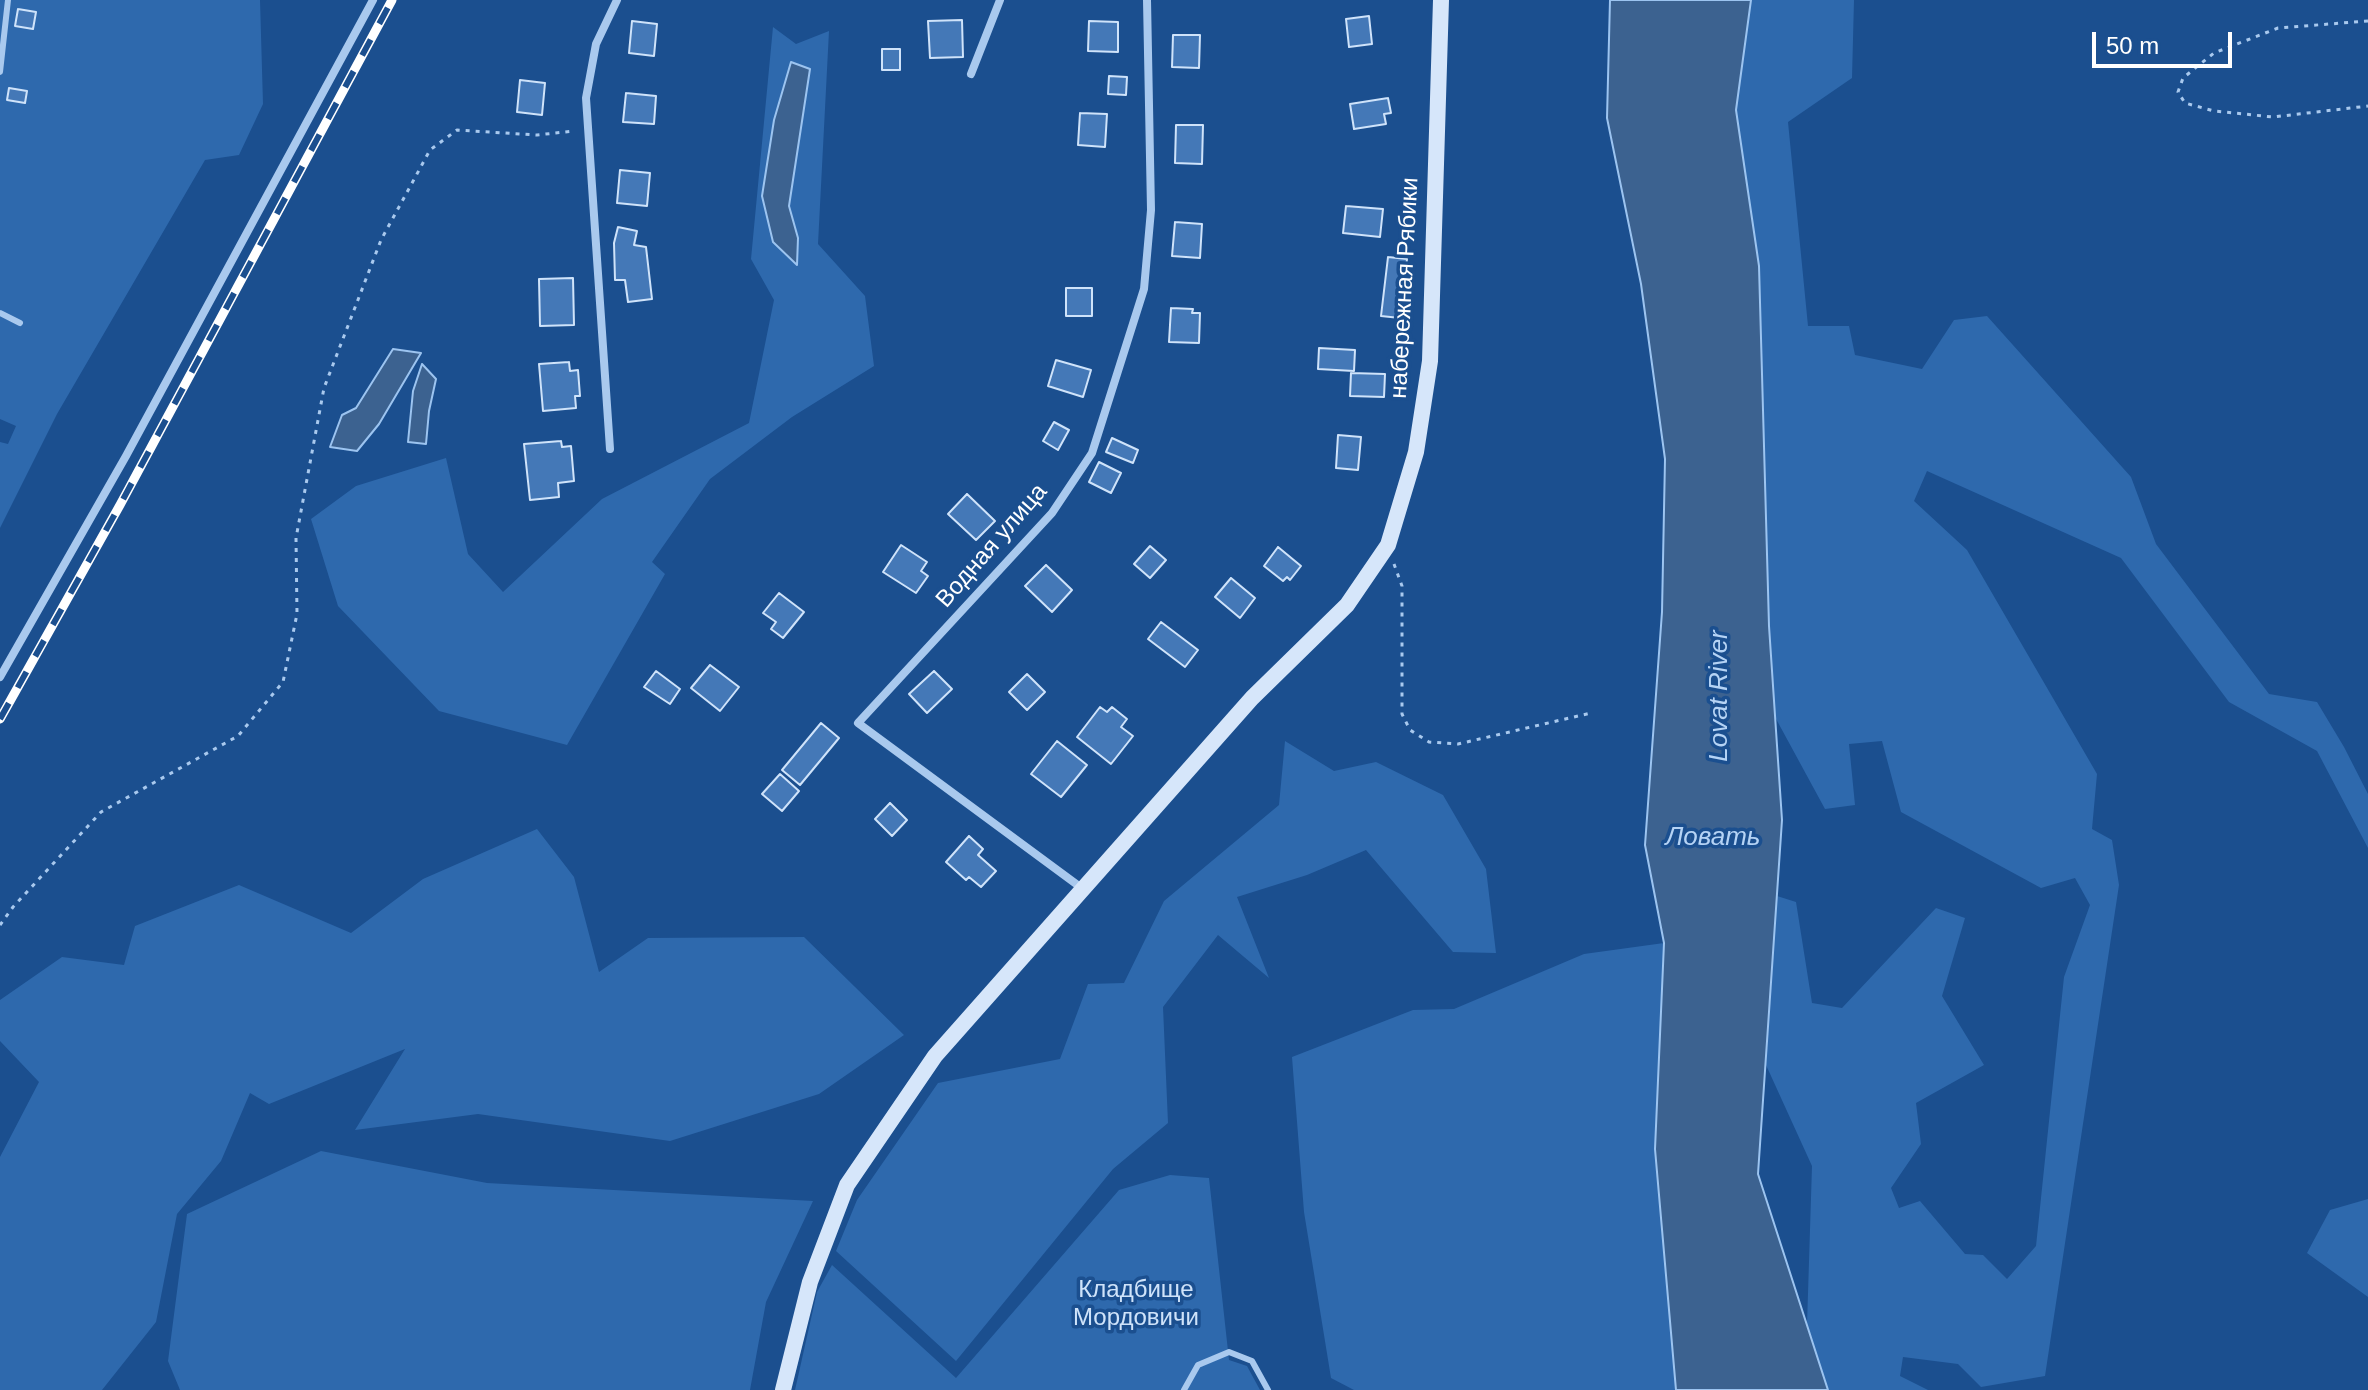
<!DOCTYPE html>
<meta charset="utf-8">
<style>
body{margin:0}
#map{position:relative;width:2368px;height:1390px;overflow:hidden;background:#1b4f8f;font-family:Helvetica,sans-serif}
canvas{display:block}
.scale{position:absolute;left:2092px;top:32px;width:140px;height:36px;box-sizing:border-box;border:4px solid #fff;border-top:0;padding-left:10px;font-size:24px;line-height:28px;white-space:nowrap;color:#fff;-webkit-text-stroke:6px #1b4f8f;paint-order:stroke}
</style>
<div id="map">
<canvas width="2368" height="1390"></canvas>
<div class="scale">50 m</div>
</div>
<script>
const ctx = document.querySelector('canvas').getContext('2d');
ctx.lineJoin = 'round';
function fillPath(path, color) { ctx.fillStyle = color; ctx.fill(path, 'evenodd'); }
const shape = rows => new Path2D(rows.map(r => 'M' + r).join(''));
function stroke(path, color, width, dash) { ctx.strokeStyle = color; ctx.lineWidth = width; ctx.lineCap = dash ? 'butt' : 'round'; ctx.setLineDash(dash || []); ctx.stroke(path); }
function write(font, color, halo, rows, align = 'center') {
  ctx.font = font + ' Helvetica,sans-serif'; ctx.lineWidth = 7; ctx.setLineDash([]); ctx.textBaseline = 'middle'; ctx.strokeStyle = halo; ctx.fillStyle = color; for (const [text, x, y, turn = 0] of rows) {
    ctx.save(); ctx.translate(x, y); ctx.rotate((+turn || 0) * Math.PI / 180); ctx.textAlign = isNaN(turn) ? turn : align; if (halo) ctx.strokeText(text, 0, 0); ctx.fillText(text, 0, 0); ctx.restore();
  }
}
fillPath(shape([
 [0,0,260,0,263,104,239,155,205,160,57,414,0,528,0,442,8,444,16,426,0,419],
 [1751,0,1854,0,1852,78,1788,122,1808,326,1849,326,1855,355,1922,369,1954,320,1987,316,2131,477,2156,544,2269,694,2317,702,2344,747,2368,794,2368,848,2317,751,2229,702,2121,558,1927,471,1914,501,1967,550,2097,774,2092,829,2112,840,2119,885,2045,1376,1981,1387,1958,1364,1903,1357,1900,1376,1928,1390,1828,1390,1807,1325,1812,1166,1766,1065,1777,896,1796,902,1812,1003,1842,1008,1936,908,1965,918,1942,996,1984,1065,1916,1103,1921,1144,1891,1188,1899,1208,1920,1201,1965,1254,1983,1255,2007,1279,2036,1246,2064,977,2090,905,2075,878,2041,888,1901,812,1882,741,1849,744,1855,805,1825,809,1775,717,1736,110],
 [773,27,796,44,829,31,818,244,865,296,874,366,792,417,710,479,652,562,665,574,567,745,439,711,338,606,311,519,356,486,446,458,468,554,503,592,602,499,749,423,774,300,751,259],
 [1285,741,1334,771,1376,762,1443,795,1486,869,1496,953,1453,952,1366,850,1307,875,1237,897,1269,978,1218,935,1163,1007,1168,1123,1113,1169,956,1361,836,1251,857,1200,938,1083,1060,1059,1088,984,1124,983,1164,901,1279,805],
 [537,829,574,877,599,972,648,938,804,937,904,1035,819,1094,670,1141,478,1114,355,1130,405,1049,269,1104,250,1093,221,1161,177,1214,156,1322,102,1390,0,1390,0,1157,39,1082,0,1041,0,1000,62,957,124,965,135,926,239,885,351,933,423,879],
 [1664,943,1655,1149,1676,1390,1354,1390,1331,1378,1304,1212,1292,1057,1413,1010,1454,1009,1584,954],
 [321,1151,487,1183,813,1201,766,1302,750,1390,180,1390,168,1361,187,1214],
 [1170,1175,1209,1178,1229,1360,1247,1366,1260,1390,795,1390,817,1292,832,1265,956,1378,1119,1190],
 [2368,1199,2368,1297,2307,1253,2330,1210]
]), '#2e69ad');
const water = shape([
 [1610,0,1751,0,1736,110,1759,266,1769,626,1782,820,1758,1174,1828,1390,1676,1390,1655,1149,1664,943,1645,845,1662,612,1665,459,1641,284,1607,118,1610,0],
 [791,62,810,69,789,206,798,238,797,265,773,242,762,196,774,120,791,62],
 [393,349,421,353,379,424,357,451,330,447,342,415,356,408,393,349],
 [422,364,436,379,429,411,426,444,408,442,413,391,422,364]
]);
fillPath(water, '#3c6290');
stroke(water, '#9cc4f0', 2);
const building = shape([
 [18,9,36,12,33,29,15,26,18,9],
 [1369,16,1372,44,1349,47,1346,19,1369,16],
 [962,20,963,57,930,58,928,21,962,20],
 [632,21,657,24,654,56,629,53,632,21],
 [1089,21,1118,22,1118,52,1088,51,1089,21],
 [1173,35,1200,35,1199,68,1172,67,1173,35],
 [882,49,900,49,900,70,882,70,882,49],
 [1109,76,1127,77,1126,95,1108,94,1109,76],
 [520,80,545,83,542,115,517,112,520,80],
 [9,88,27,91,25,103,7,100,9,88],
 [626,93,656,96,654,124,623,122,626,93],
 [1388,98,1391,113,1384,114,1386,124,1354,129,1350,104,1388,98],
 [1080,113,1107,114,1105,147,1078,145,1080,113],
 [1176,125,1203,125,1202,164,1175,163,1176,125],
 [620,170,650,173,647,206,617,203,620,170],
 [1346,206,1383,209,1380,237,1343,233,1346,206],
 [1175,222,1202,224,1200,258,1172,256,1175,222],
 [618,227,637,231,634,245,646,247,652,299,628,302,625,280,615,280,614,243,618,227],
 [1388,257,1407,259,1400,318,1381,316,1388,257],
 [573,278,574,325,540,326,539,279,573,278],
 [1066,288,1092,288,1092,316,1066,316,1066,288],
 [1171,308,1193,309,1192,313,1200,313,1199,343,1169,342,1171,308],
 [1319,348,1355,350,1354,371,1318,369,1319,348],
 [1056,360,1091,370,1083,397,1048,386,1056,360],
 [569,362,570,371,578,370,580,396,575,396,576,408,543,411,539,364,569,362],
 [1351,373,1385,374,1384,397,1350,396,1351,373],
 [1054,422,1069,430,1058,450,1043,441,1054,422],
 [1338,435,1361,437,1358,470,1336,468,1338,435],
 [1112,438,1138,450,1133,463,1106,452,1112,438],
 [561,441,562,447,571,446,574,481,558,483,559,497,530,500,524,444,561,441],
 [1099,462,1121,473,1111,493,1089,482,1099,462],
 [967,494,995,521,976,540,948,514,967,494],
 [901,545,927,562,921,571,928,576,916,593,883,572,901,545],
 [1150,546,1166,560,1150,578,1134,564,1150,546],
 [1278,547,1301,566,1290,580,1287,577,1283,581,1264,566,1278,547],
 [1046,565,1072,590,1052,612,1025,586,1046,565],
 [1231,578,1255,598,1240,618,1215,597,1231,578],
 [779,593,804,612,783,638,771,629,776,622,763,613,779,593],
 [1161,622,1198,650,1185,667,1148,639,1161,622],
 [710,665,739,687,720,711,691,688,710,665],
 [656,671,680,689,670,704,644,687,656,671],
 [934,671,952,689,927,713,909,694,934,671],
 [1027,674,1045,692,1027,710,1009,692,1027,674],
 [1100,707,1107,712,1112,707,1127,719,1121,727,1133,736,1111,764,1077,737,1100,707],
 [821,723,839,738,800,785,782,770,821,723],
 [1057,741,1087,765,1061,797,1031,774,1057,741],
 [780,774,799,791,782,811,762,794,780,774],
 [890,803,907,820,892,836,875,819,890,803],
 [969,836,983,849,978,855,996,871,981,887,969,877,966,880,946,862,969,836]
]);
fillPath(building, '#4478b7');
stroke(building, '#cfe3fa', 2);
stroke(shape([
 [2368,21,2278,28,2214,53,2183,78,2178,92,2185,103,2214,111,2273,117,2368,106],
 [1394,564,1402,586,1402,714,1410,730,1429,742,1458,744,1591,713],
 [0,925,13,907,101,812,238,736,283,682,297,614,296,538,324,388,381,240,430,150,457,130,537,135,574,131]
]), '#a9c9ee', 3, [4, 6]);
stroke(shape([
 [0,72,8,0],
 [0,313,20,323],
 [1184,1390,1198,1365,1229,1352,1252,1361,1268,1390]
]), '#a9c9ee', 6);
stroke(shape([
 [971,74,1000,0],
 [610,449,586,98,596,44,617,0],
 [0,677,126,456,373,0],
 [1083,889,858,723,1052,513,1092,453,1144,289,1151,210,1147,0]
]), '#a9c9ee', 8);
stroke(shape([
 [783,1390,810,1282,847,1185,935,1056,1252,698,1347,605,1388,545,1416,452,1430,361,1441,0]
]), '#d6e6fa', 16);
const rail = shape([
 [0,719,120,505,392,0]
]);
stroke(rail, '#fff', 9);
stroke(rail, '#1b4f8f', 6, [18]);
write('24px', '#fff', '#1b4f8f', [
 ["набережная Рябики",1405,288,-87],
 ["Водная улица",992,546,-49]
]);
write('24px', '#cfe3fa', '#1b4f8f', [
 ["Кладбище",1136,1290],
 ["Мордовичи",1136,1318]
]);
write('italic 26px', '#b5d3f5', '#1b4f8f', [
 ["Lovat River",1720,696,-90],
 ["Ловать",1713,838]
]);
</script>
